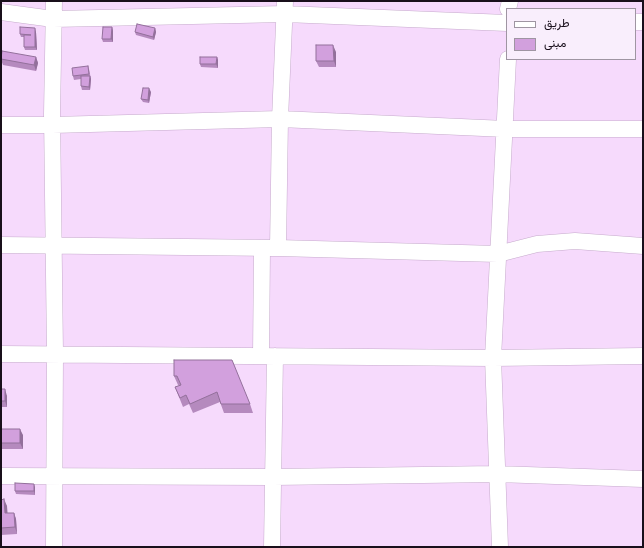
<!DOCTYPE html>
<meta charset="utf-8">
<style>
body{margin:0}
#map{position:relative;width:644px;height:548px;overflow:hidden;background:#f6dafc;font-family:Arial,Vazirmatn,sans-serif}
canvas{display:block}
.frame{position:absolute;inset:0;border:2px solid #190f1b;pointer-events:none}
.legend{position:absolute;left:506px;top:8px;width:130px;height:52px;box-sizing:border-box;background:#f9eefc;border:1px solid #9f95a2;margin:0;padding:5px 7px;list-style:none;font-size:12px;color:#190f1b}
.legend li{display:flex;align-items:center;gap:8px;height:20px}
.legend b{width:20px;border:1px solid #9f95a2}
</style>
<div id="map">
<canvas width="644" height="548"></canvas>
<div class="frame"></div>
<ul class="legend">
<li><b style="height:5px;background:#fff"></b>طريق</li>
<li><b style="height:11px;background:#d2a0dd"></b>مبنى</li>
</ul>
</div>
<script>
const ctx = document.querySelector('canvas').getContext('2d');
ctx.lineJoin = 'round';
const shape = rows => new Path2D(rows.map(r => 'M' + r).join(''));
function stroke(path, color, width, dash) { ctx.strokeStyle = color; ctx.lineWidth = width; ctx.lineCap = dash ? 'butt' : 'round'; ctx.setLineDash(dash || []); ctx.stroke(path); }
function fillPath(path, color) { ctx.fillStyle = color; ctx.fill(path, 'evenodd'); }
const minor = shape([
 [54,1,52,114,55,354,54,547],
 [508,9,510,1],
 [1,12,53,19,285,14,507,23],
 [635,22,643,22],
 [1,125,52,125,280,119,506,129,643,129],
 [1,245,278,248,498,254,537,244,575,241,643,246],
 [278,248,280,119,285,1],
 [1,354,493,358,643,356],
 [261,356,262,249],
 [1,476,273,477,497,474,643,479],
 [272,547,275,356],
 [500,547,493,358,508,59]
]);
stroke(minor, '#c6abcc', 17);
stroke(minor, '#fff', 16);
fillPath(shape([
 [112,27,113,31,113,42,103,42,102,39],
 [155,28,156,32,154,40,136,35,135,32],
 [36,32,37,50,25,50,24,47,24,37,21,37,20,34],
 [336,52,336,67,319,67,316,61],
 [1,57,36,57,38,63,36,71,3,65,1,60],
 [217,57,218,60,218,68,201,67,200,64],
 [88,66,89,69,91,79,90,90,82,90,81,86,81,79,74,80,73,76],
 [151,92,149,103,143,102,141,99],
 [174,360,250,404,253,413,224,413,220,402,193,413,189,404,183,407,175,387,180,385,178,385,174,376],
 [1,389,7,396,7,407,1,407],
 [1,429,23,435,23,449,1,449],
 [35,487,35,495,16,494,15,491],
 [1,500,7,506,7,513,14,513,16,519,17,534,1,535]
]), '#b58abe');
fillPath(shape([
 [112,27,113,31,113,42,111,39],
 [35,28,36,32,37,50,35,47],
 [155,28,156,32,154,40,153,37],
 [333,45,336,52,336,67,334,61],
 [36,57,38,63,36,71,34,65],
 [217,57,218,60,218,68,216,64],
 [90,76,91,79,90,90,89,87],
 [149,88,151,92,149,103,148,100],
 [5,389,7,396,7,407,5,401],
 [20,429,23,435,23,449,20,443],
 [34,484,35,487,35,495,34,491],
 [4,499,7,506,8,519,5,513],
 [14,513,16,519,17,534,15,527]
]), '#93709b');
const building = shape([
 [137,24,155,28,153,37,135,32,137,24],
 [20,27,35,28,35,47,24,47,24,35,31,35,20,34,20,27],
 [103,27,112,27,111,39,102,39,103,27],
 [316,45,333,45,334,61,316,61,316,45],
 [2,51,36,57,34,65,1,59,2,51],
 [200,57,217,57,216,64,200,64,200,57],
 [88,66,89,74,73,76,72,68,88,66],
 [81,76,90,76,89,87,81,86,81,76],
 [143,88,149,88,148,100,141,99,143,88],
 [174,360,232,360,250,404,221,404,217,392,190,404,186,395,180,398,175,387,181,385,177,376,174,376,174,360],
 [1,389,5,389,5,401,1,401,1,389],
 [1,429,20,429,20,443,1,443,1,429],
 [15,483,34,484,34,491,15,491,15,483],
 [4,499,5,513,14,513,15,527,1,528,1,500,4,499]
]);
fillPath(building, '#d2a0dd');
stroke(building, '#93709b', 1);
</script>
